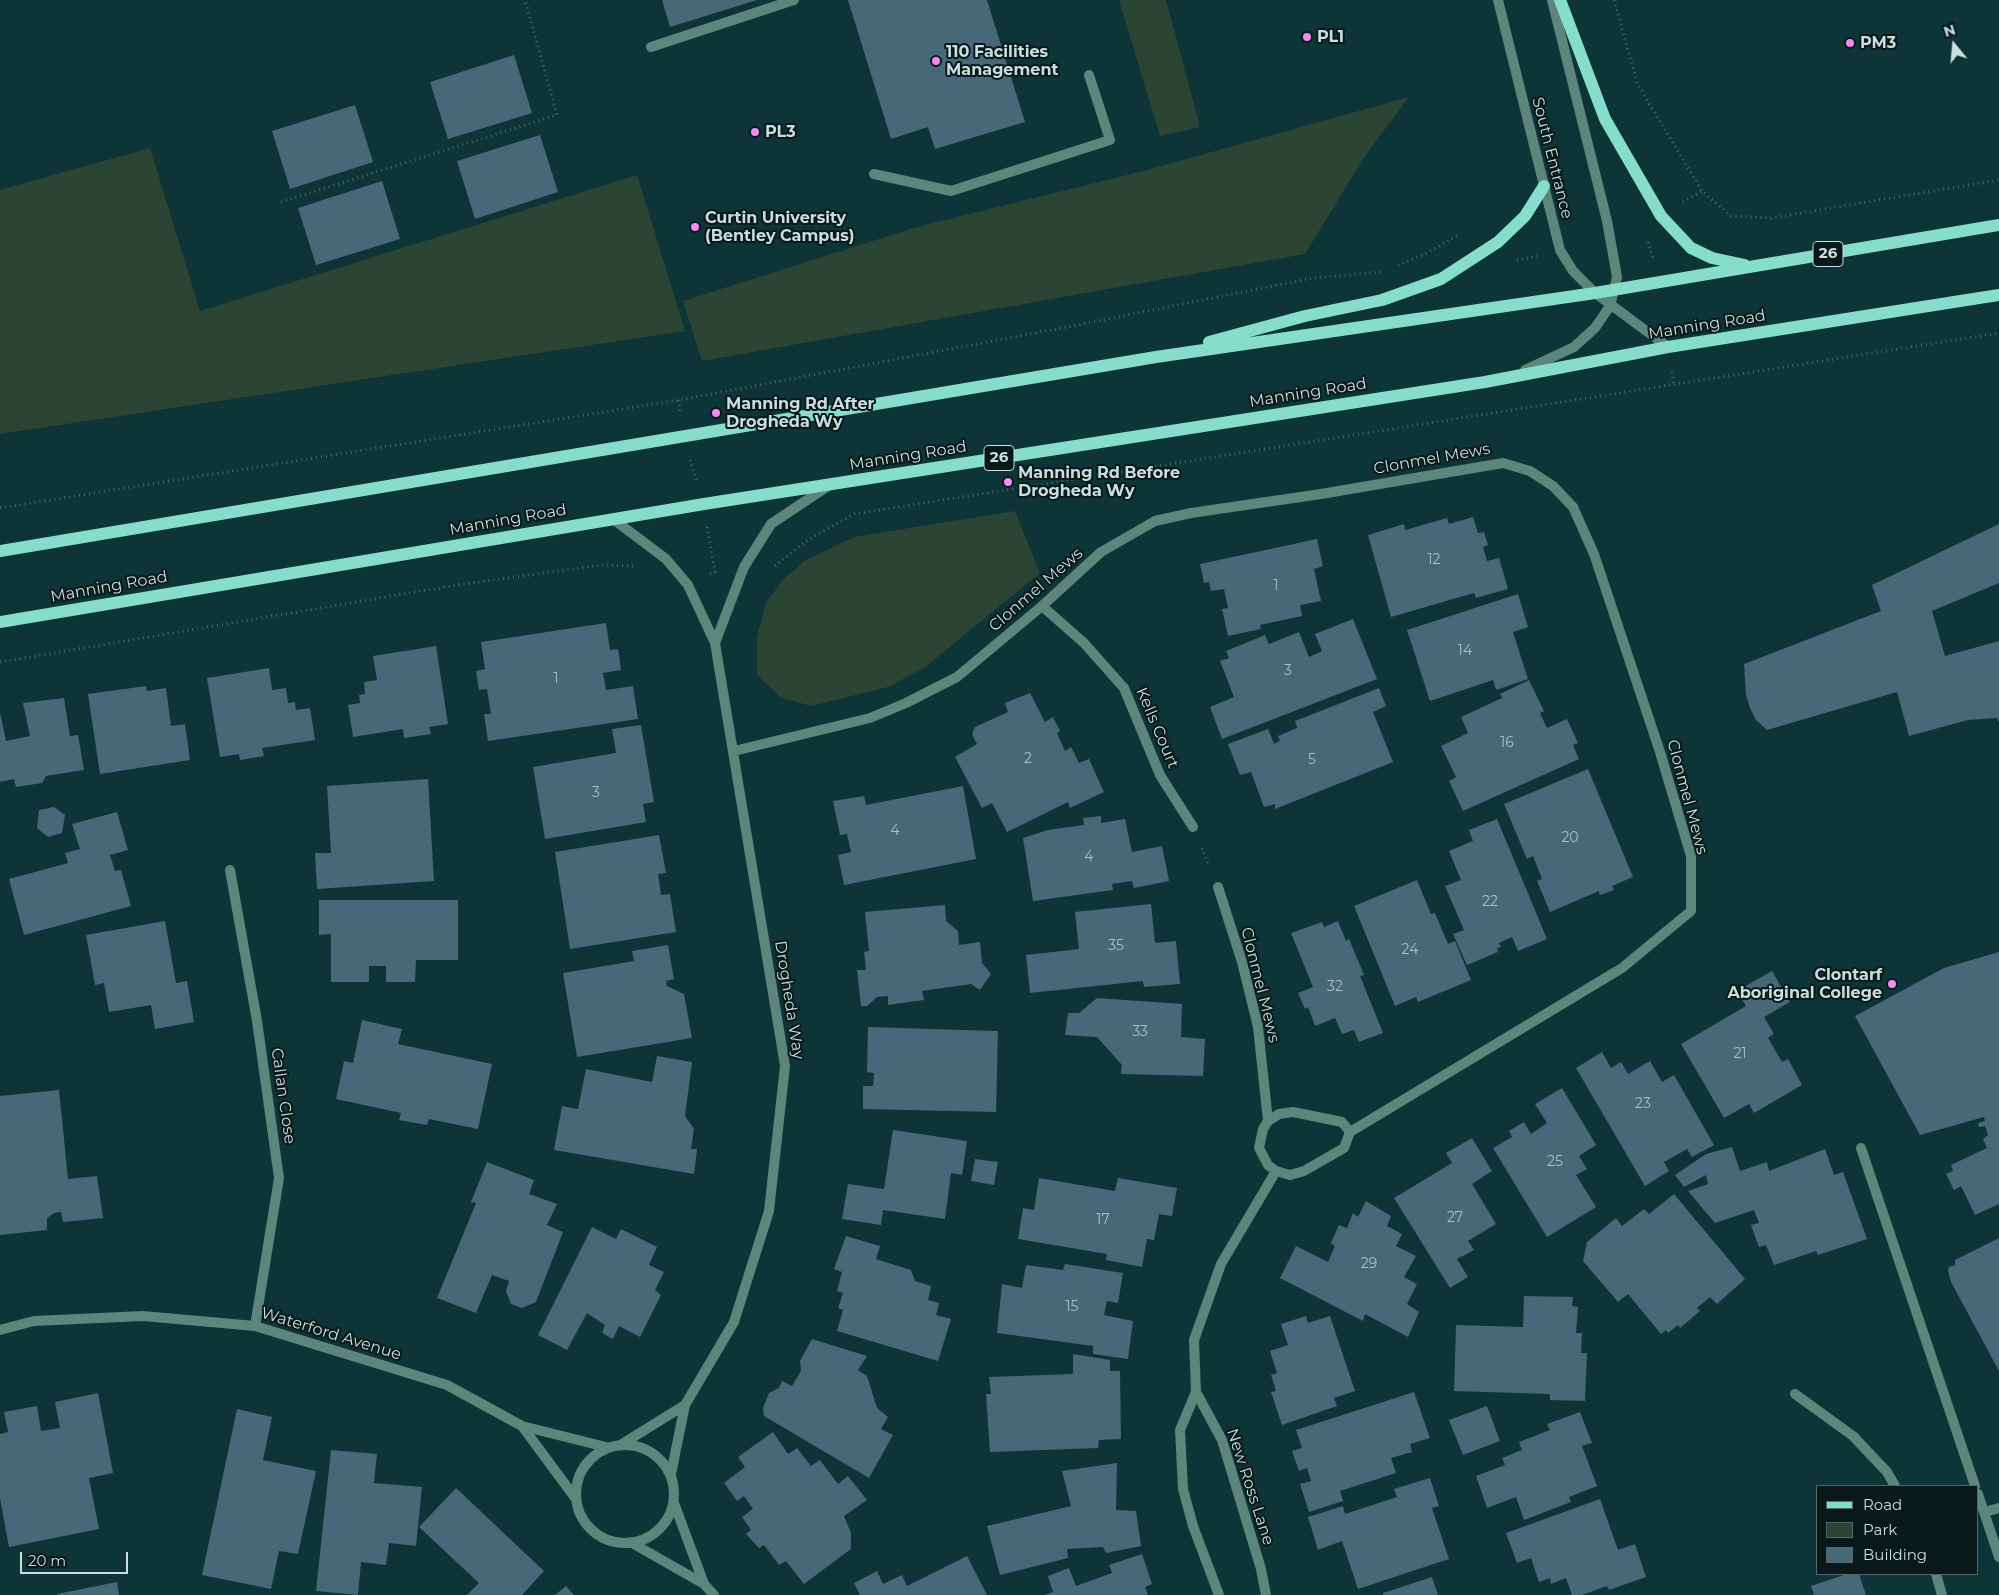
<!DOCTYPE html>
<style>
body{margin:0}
#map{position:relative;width:1999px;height:1595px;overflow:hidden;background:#0d3437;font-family:Montserrat,sans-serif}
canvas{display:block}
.legend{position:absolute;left:1816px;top:1485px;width:162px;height:90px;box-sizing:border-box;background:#09191a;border:1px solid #566769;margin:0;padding:6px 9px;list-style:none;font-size:15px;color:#cadddf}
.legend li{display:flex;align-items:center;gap:10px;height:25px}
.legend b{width:25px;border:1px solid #566769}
.north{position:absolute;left:1929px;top:20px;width:50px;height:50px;-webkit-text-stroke:4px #09191a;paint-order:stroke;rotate:343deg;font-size:14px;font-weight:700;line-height:20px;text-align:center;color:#cadddf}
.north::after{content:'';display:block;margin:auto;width:18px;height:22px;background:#cadddf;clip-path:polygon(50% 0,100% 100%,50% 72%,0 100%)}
.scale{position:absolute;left:20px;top:1552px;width:108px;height:22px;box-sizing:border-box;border:2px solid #cadddf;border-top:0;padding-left:6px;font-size:15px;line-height:18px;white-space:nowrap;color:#cadddf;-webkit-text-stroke:4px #09191a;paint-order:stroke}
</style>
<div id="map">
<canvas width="1999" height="1595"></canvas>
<ul class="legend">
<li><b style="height:6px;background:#85ddca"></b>Road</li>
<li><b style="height:14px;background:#2c4433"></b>Park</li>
<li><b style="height:14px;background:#466878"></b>Building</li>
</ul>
<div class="north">N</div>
<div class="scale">20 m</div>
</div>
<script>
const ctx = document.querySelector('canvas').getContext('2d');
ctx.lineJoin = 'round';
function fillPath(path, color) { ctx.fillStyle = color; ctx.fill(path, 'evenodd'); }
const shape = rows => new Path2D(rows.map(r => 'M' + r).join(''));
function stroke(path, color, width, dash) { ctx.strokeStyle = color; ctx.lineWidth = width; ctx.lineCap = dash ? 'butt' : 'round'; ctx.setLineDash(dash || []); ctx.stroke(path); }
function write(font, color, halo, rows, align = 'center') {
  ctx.font = font + ' Montserrat,sans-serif'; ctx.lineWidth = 4; ctx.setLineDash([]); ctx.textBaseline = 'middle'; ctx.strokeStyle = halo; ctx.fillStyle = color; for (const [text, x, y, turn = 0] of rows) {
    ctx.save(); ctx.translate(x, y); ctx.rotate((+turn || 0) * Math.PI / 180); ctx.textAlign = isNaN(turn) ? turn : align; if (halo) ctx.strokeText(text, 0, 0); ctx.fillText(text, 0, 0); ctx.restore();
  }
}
fillPath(shape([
 [1119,0,1166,0,1200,127,1160,136],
 [1409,97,1365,156,1305,254,702,361,683,301,917,227,1147,170],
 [150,148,200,311,637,175,685,331,0,434,0,190],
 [1015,511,1040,573,924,668,888,687,811,706,782,698,757,675,757,637,766,603,782,581,804,561,854,537]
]), '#2c4433');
fillPath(shape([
 [662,0,757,0,670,27],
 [848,0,987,0,1025,122,935,149,928,127,891,139],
 [514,55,532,113,448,139,430,82],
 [355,105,373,162,290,189,272,131],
 [540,135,558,192,475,219,457,161],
 [382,181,400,239,316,265,298,208],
 [1473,517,1478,533,1484,532,1488,545,1483,547,1487,561,1499,558,1508,589,1476,598,1474,593,1391,617,1368,535,1404,524,1405,530,1447,518,1449,524],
 [1999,524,1999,583,1932,611,1945,656,1999,641,1999,723,1997,718,1968,720,1909,736,1897,692,1767,730,1756,720,1750,708,1746,695,1744,664,1881,611,1872,585],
 [1317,539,1323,566,1314,569,1321,601,1300,605,1302,616,1260,625,1261,629,1228,636,1222,609,1228,608,1224,589,1211,591,1209,582,1204,583,1200,564],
 [1518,594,1528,627,1513,632,1528,679,1496,690,1493,680,1430,701,1407,630],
 [1353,619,1377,679,1222,739,1210,707,1234,697,1220,661,1229,658,1226,651,1265,635,1269,644,1299,632,1309,657,1322,651,1315,634],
 [606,623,610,650,618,649,621,670,603,673,606,690,633,686,638,719,488,741,484,714,491,714,487,689,479,690,476,671,485,669,481,642],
 [436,646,448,724,429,727,431,734,404,738,403,729,353,737,348,705,360,703,359,695,365,694,364,682,377,680,373,656],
 [269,668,272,690,286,688,288,703,295,702,296,710,310,708,315,740,262,748,264,756,240,760,239,754,220,757,207,678],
 [1529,680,1544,711,1540,713,1547,728,1567,719,1578,743,1573,745,1579,759,1463,811,1449,781,1456,777,1441,746,1468,733,1461,717,1502,698,1500,694],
 [146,686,147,691,166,688,171,726,185,724,190,760,100,774,88,694],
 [1379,688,1386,706,1373,712,1393,762,1275,809,1275,804,1264,807,1251,772,1240,775,1228,744,1268,729,1274,744,1280,741,1278,736,1297,728,1295,721],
 [1030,693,1045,722,1053,717,1060,731,1057,733,1065,751,1071,747,1079,763,1089,759,1104,792,1070,808,1068,802,1007,832,992,803,982,808,955,757,977,744,972,734,975,727,1008,712,1005,703],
 [64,698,70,736,78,735,84,770,46,776,42,783,16,787,14,779,0,782,0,712,6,741,30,736,23,703],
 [641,725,654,802,643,804,646,822,545,839,533,767,616,753,612,729],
 [1588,769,1633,877,1612,886,1614,890,1600,895,1599,891,1550,912,1537,881,1542,879,1533,856,1527,859,1504,804],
 [428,779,434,881,317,889,315,853,331,853,327,786],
 [963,786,976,859,844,885,838,855,851,852,847,834,840,835,833,801,864,796,866,805],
 [54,807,65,815,62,833,48,837,37,828,39,810],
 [117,812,128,850,110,855,115,871,121,870,131,906,24,935,9,879,68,863,65,853,80,849,72,824],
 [1101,816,1101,823,1125,819,1132,852,1162,846,1169,881,1134,888,1132,881,1112,884,1113,890,1033,901,1023,838,1048,830,1084,825,1083,818],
 [1497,819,1547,939,1518,951,1512,937,1499,943,1501,947,1497,948,1498,952,1467,965,1453,934,1464,930,1445,886,1461,880,1449,851,1473,841,1469,830],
 [659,835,666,873,658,874,661,895,670,894,676,932,570,949,555,852],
 [1417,880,1431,914,1435,913,1448,944,1455,941,1471,980,1418,1002,1416,997,1395,1006,1354,906],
 [319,900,458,900,458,960,416,960,415,982,386,982,386,966,369,966,369,982,331,982,331,934,319,935],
 [1151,904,1155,943,1176,941,1180,984,1144,987,1143,981,1030,993,1026,955,1079,949,1075,912],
 [945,905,946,921,958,931,959,945,980,942,982,963,991,974,980,990,971,984,922,991,924,1000,888,1005,888,996,877,997,867,1006,861,1006,857,970,866,970,864,952,869,951,865,912],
 [165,921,176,983,187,981,194,1022,155,1029,151,1005,109,1012,104,983,95,985,86,935],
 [1338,921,1346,941,1349,939,1364,975,1360,976,1383,1033,1359,1042,1354,1030,1342,1034,1335,1018,1315,1026,1308,1007,1305,1009,1298,993,1313,987,1291,933,1322,922,1324,927],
 [668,945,674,979,666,981,667,986,684,994,692,1038,577,1057,563,973,634,961,632,951],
 [1999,952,1999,1204,1975,1215,1961,1186,1954,1190,1946,1174,1953,1171,1951,1165,1987,1148,1983,1139,1988,1135,1985,1126,1979,1127,1978,1123,1985,1121,1984,1117,1920,1135,1855,1016,1944,968],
 [1772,971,1790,1002,1764,1017,1774,1034,1768,1038,1782,1062,1788,1059,1802,1085,1754,1113,1749,1104,1724,1118,1681,1044,1746,1006,1737,991],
 [1097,998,1182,1004,1181,1037,1205,1039,1203,1076,1121,1074,1122,1065,1097,1037,1065,1035,1068,1013,1079,1013],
 [362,1020,402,1029,398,1044,492,1064,478,1129,429,1119,427,1125,399,1120,401,1113,336,1099,344,1061,353,1063],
 [868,1027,998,1031,996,1112,863,1109,863,1086,873,1086,874,1073,867,1072],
 [1602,1052,1611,1068,1621,1062,1628,1074,1650,1061,1662,1082,1674,1075,1714,1145,1692,1157,1687,1149,1664,1162,1669,1171,1645,1186,1576,1068],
 [657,1056,692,1062,685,1116,694,1129,691,1149,697,1149,694,1174,554,1150,562,1106,578,1109,586,1069,652,1082],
 [1562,1088,1596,1145,1579,1156,1587,1169,1576,1175,1596,1207,1547,1237,1493,1148,1512,1137,1509,1131,1524,1122,1531,1134,1547,1123,1535,1104],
 [59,1090,68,1179,97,1176,103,1218,63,1222,61,1212,54,1213,47,1218,47,1230,0,1235,0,1096],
 [893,1130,967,1141,962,1175,951,1173,945,1219,883,1210,881,1225,842,1219,848,1184,884,1189],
 [1472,1138,1492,1171,1472,1184,1496,1224,1468,1241,1474,1250,1457,1259,1468,1277,1450,1288,1394,1198,1452,1163,1446,1153],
 [1732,1147,1740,1171,1767,1162,1769,1171,1825,1149,1834,1175,1843,1172,1867,1239,1818,1255,1816,1251,1774,1265,1766,1245,1759,1247,1751,1225,1759,1223,1754,1210,1715,1223,1688,1191,1708,1184,1706,1175,1684,1187,1675,1175,1706,1154],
 [975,1159,998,1162,994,1185,971,1181],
 [487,1162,534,1180,529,1194,557,1204,547,1225,563,1232,536,1302,522,1308,511,1304,506,1291,509,1281,492,1275,476,1313,437,1298,476,1203,471,1202],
 [1039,1178,1115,1191,1118,1178,1177,1188,1172,1216,1159,1214,1154,1240,1147,1239,1142,1267,1106,1260,1107,1254,1018,1239,1023,1208,1034,1210],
 [1674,1194,1745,1279,1717,1304,1710,1297,1697,1308,1700,1311,1680,1328,1678,1325,1668,1333,1666,1330,1661,1334,1628,1294,1618,1302,1583,1261,1587,1242,1616,1218,1622,1226,1644,1209,1649,1214],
 [1366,1201,1391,1216,1387,1226,1402,1234,1396,1246,1416,1256,1404,1277,1417,1284,1407,1304,1419,1312,1408,1337,1365,1314,1363,1321,1280,1278,1296,1246,1328,1262,1335,1246,1331,1243,1339,1225,1347,1228,1353,1213,1358,1217],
 [592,1227,616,1239,621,1229,657,1247,649,1265,664,1272,655,1290,661,1295,640,1337,619,1326,613,1339,602,1333,605,1325,587,1313,567,1350,538,1335],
 [846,1236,880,1246,876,1259,911,1270,915,1281,931,1286,928,1300,939,1303,936,1315,951,1319,938,1361,837,1331,843,1310,838,1308,843,1293,837,1291,842,1272,834,1269],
 [1999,1238,1999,1371,1951,1282,1948,1271,1949,1267,1955,1265,1955,1260],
 [1065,1264,1123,1273,1118,1303,1107,1301,1104,1315,1133,1321,1128,1359,1093,1354,1093,1346,997,1333,1002,1284,1022,1288,1026,1265,1063,1270],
 [1524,1296,1573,1297,1572,1306,1578,1307,1576,1333,1582,1333,1581,1353,1587,1353,1585,1401,1550,1400,1550,1394,1454,1391,1456,1325,1523,1327],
 [1306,1316,1308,1323,1330,1316,1355,1391,1334,1398,1337,1406,1282,1425,1271,1392,1276,1391,1271,1375,1277,1373,1270,1351,1288,1345,1281,1324],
 [812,1339,867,1356,858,1370,867,1376,877,1408,888,1417,881,1429,893,1435,869,1478,764,1416,763,1408,769,1393,779,1388,782,1381,792,1386,801,1371,800,1361],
 [1073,1354,1110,1360,1110,1371,1120,1371,1121,1439,1099,1440,1098,1448,990,1452,986,1394,991,1394,989,1377,1073,1374],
 [1414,1392,1430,1438,1410,1444,1412,1452,1391,1458,1396,1473,1340,1491,1343,1501,1309,1512,1300,1484,1311,1481,1307,1468,1299,1471,1292,1451,1302,1448,1296,1430],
 [98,1393,113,1473,89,1478,99,1529,9,1547,0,1499,0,1434,8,1432,4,1412,37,1406,41,1431,60,1428,55,1402],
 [1487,1406,1500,1441,1463,1455,1449,1420],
 [237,1409,272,1417,263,1460,316,1471,298,1554,279,1551,271,1589,202,1575],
 [1580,1412,1592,1443,1582,1446,1597,1486,1569,1497,1571,1502,1524,1520,1516,1497,1487,1508,1476,1476,1505,1465,1502,1458,1522,1450,1519,1442,1550,1430,1547,1424],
 [773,1432,788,1454,797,1448,811,1466,820,1460,838,1484,848,1476,867,1500,844,1516,851,1533,851,1549,804,1584,786,1561,779,1565,764,1545,759,1548,746,1534,751,1530,742,1517,753,1509,744,1496,737,1501,724,1483,745,1467,738,1457],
 [331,1450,377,1454,374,1483,422,1487,416,1546,389,1543,386,1565,361,1562,358,1595,316,1591],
 [1117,1463,1116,1510,1136,1511,1141,1546,1106,1553,1103,1547,1067,1549,1068,1558,1000,1575,987,1526,1071,1506,1062,1471],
 [1430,1478,1439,1506,1432,1508,1449,1559,1358,1589,1342,1541,1318,1550,1308,1517,1343,1506,1345,1514,1397,1497,1394,1489],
 [456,1488,544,1571,522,1595,467,1595,479,1583,419,1527],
 [1600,1499,1618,1550,1635,1544,1646,1577,1609,1590,1607,1586,1582,1595,1572,1595,1566,1578,1551,1584,1550,1578,1539,1582,1531,1558,1517,1563,1506,1533],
 [1142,1554,1152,1584,1145,1587,1148,1595,1045,1595,1053,1592,1048,1576,1069,1568,1076,1586,1112,1573,1109,1565],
 [967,1556,987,1595,860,1595,854,1583,877,1571,883,1584,902,1575,907,1586],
 [1847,1574,1859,1574,1866,1595,1814,1595,1811,1586],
 [1432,1577,1438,1595,1383,1595,1383,1593],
 [117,1582,119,1595,58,1595,57,1594],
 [566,1586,574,1595,555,1595]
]), '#466878');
stroke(shape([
 [1614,0,1638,85,1702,191,1731,216,1771,218,1999,180],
 [281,202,557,115,525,0],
 [1683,202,1702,191],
 [1648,242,1653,258],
 [1517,260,1538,256],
 [1398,265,1423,255,1458,235],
 [1672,372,1674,386],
 [679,400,680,412],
 [690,460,696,480],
 [0,508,679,400,1062,328,1313,278,1381,272],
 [707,527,715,572,709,574],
 [775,566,806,541,854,514,1999,333],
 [0,662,457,585,602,565,633,566],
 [1202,848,1209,866]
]), '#49696c', 3, [1, 4]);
stroke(shape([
 [651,47,794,0],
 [874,174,951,191,1110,140,1089,75],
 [1124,688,1160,775,1193,827],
 [1218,887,1242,962,1258,1027,1268,1121],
 [1861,1148,1975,1486],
 [1196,1392,1222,1440,1261,1569,1266,1595],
 [1978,1494,1999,1557],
 [1984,1512,1999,1508],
 [1219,1595,1193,1526,1183,1489,1180,1430,1196,1392,1194,1340,1221,1264,1276,1171]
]), '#5c857b', 10);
stroke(shape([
 [1498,0,1560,250,1573,271,1595,293,1668,347],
 [1525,370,1574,347,1595,328,1610,306,1617,277,1607,221,1552,0],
 [613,519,666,559,688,585,715,643,785,1066,769,1211,734,1322,685,1405,671,1474],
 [1042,606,1084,643,1124,688],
 [715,643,744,567,771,524,828,486],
 [734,751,870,718,906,703,957,677,1042,606,1101,552,1155,521,1191,513,1321,494,1503,463,1530,471,1553,486,1573,507,1594,554,1660,752,1691,856,1691,911,1622,968,1350,1132,1344,1148,1304,1171,1290,1175,1276,1171,1268,1165,1259,1148,1263,1129,1268,1121,1279,1114,1293,1112,1342,1122,1350,1132],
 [230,870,257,1021,279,1178,255,1326],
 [1795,1394,1853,1436,1887,1472,1895,1486],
 [622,1444,685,1405],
 [1936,1574,1942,1595]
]), '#5c857b', 10);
stroke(shape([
 [0,1330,34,1321,143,1316,255,1326,447,1385,522,1426,606,1447],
 [522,1426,576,1499],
 '576 1494a49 49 0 1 1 98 0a49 49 0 1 1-98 0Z',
 [674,1503,704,1584],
 [632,1543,704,1584,714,1595]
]), '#5c857b', 10);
stroke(shape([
 [1560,0,1605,119,1661,216,1691,248,1712,258,1745,265],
 [1209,342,1305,316,1382,300,1441,279,1498,242,1525,216,1544,186],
 [0,551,1156,357,1595,293,1999,225],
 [0,622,704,504,1485,382,1668,347,1999,295]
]), '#85ddca', 12);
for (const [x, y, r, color] of [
 [1307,37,5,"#f38af1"],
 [1850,43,5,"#f38af1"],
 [936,61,5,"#f38af1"],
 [755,132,5,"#f38af1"],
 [695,227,5,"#f38af1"],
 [716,413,5,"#f38af1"],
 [1008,482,5,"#f38af1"],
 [1892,984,5,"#f38af1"]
]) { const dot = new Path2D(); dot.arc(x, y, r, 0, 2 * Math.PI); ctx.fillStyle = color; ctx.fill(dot); stroke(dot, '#09191a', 2); }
write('14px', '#a9c0c5', null, [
 ["12",1434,560],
 ["1",1276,586],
 ["14",1465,651],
 ["3",1288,671],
 ["1",556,679],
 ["16",1507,743],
 ["2",1028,759],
 ["5",1312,760],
 ["3",596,793],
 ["4",895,831],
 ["20",1570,838],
 ["4",1089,857],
 ["22",1490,902],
 ["35",1116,946],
 ["24",1410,950],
 ["32",1335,987],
 ["33",1140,1032],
 ["21",1740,1054],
 ["23",1643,1104],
 ["25",1555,1162],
 ["27",1455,1218],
 ["17",1103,1220],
 ["29",1369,1264],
 ["15",1072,1307]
]);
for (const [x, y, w] of [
 [1828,254,30],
 [999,458,30]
]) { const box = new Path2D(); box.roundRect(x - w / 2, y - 12.5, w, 25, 4); ctx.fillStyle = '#09191a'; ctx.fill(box); stroke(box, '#cadddf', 1); }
write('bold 15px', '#cadddf', null, [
 ["26",1828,254],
 ["26",999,458]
]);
write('bold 16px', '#cadddf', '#09191a', [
 ["PL1",1317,37],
 ["PM3",1860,43],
 ["110 Facilities",946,52],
 ["Management",946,70],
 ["PL3",765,132],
 ["Curtin University",705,218],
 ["(Bentley Campus)",705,236],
 ["Manning Rd After",726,404],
 ["Drogheda Wy",726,422],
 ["Manning Rd Before",1018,473],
 ["Drogheda Wy",1018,491],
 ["Clontarf",1882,975,"right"],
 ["Aboriginal College",1882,993,"right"]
], 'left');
write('16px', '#cadddf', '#09191a', [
 ["South Entrance",1552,158,76],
 ["Manning Road",1707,325,-9],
 ["Manning Road",1308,393,-9],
 ["Manning Road",908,456,-9],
 ["Clonmel Mews",1432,459,-10],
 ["Manning Road",508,520,-10],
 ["Manning Road",109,587,-10],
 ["Clonmel Mews",1036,590,-41],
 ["Kells Court",1157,728,67],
 ["Clonmel Mews",1687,797,75],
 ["Clonmel Mews",1260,985,76],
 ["Drogheda Way",789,1000,81],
 ["Callan Close",283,1096,82],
 ["Waterford Avenue",331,1334,17],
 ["New Ross Lane",1250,1487,72]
]);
</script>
